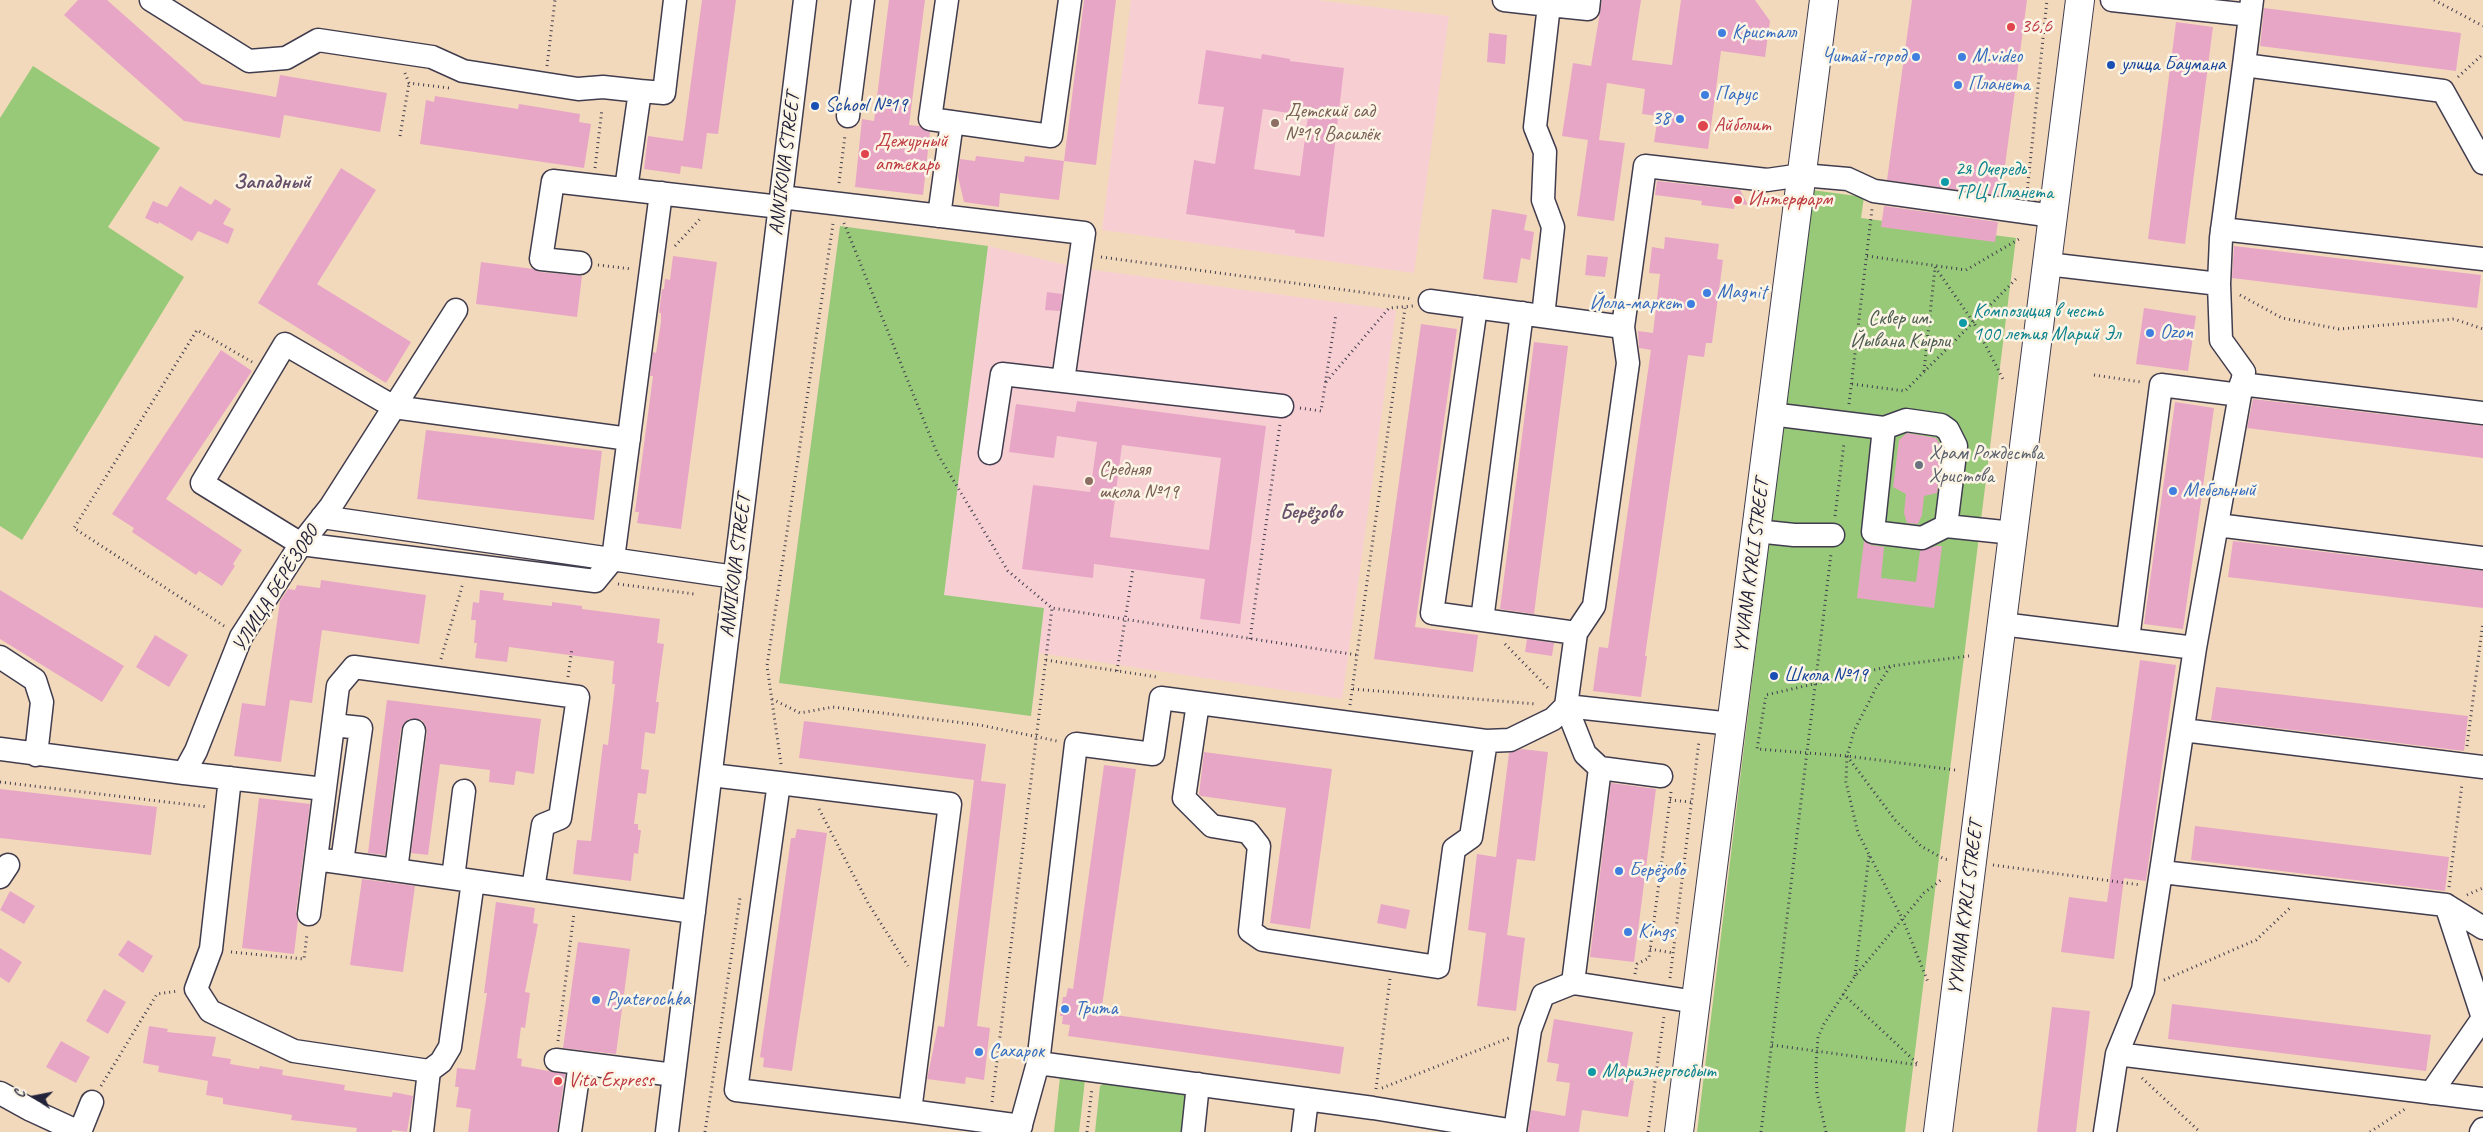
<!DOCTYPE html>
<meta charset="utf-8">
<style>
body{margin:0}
#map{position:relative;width:2483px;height:1132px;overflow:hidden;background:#f3d9bb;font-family:Caveat,sans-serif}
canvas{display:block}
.north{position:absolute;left:10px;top:1072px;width:50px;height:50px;-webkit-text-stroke:4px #fcf5e5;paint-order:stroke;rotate:281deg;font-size:14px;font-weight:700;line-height:20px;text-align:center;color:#22223b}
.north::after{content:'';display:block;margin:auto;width:18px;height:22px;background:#22223b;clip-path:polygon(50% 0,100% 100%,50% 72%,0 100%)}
</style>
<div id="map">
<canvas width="2483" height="1132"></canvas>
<div class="north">С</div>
</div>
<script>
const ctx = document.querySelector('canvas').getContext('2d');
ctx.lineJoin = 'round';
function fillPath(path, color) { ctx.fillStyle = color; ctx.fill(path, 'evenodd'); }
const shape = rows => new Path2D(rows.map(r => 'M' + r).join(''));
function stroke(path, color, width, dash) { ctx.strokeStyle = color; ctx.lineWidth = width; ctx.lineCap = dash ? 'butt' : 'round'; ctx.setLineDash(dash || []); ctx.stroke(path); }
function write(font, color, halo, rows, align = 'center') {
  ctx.font = font + ' Caveat,sans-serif'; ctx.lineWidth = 5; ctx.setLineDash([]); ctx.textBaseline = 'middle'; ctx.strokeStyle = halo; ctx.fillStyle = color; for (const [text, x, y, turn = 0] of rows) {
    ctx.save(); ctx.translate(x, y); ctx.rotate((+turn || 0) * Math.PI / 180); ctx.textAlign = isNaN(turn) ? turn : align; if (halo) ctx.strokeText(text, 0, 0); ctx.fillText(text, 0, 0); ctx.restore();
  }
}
fillPath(shape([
 [1131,0,1316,0,1449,16,1414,273,1102,230],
 [840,226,988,246,1079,268,1396,310,1342,699,1040,653,1031,716,779,683]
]), '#f7cfd3');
fillPath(shape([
 [33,66,160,148,108,227,184,277,22,540,0,526,0,118],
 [1812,190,1864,197,1861,218,2016,238,1905,1132,1697,1132],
 [840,226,988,246,944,595,1044,608,1031,716,779,683],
 [1060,1077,1085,1080,1079,1132,1054,1132],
 [1111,1080,1190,1090,1184,1132,1095,1132,1100,1086]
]), '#98c979');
fillPath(shape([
 [78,0,107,0,202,84,276,97,280,75,387,93,380,132,284,115,280,138,184,121,64,15],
 [702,0,736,0,718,134,707,133,702,169,681,166,680,174,644,169,648,136,683,141],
 [889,0,925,0,909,125,919,126,930,132,923,195,855,187,862,119,874,121],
 [1084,0,1116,0,1096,165,1064,161],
 [1602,0,1641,0,1632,60,1672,65,1681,0,1755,0,1770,21,1765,57,1721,51,1708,149,1654,142,1658,116,1642,114,1645,89,1607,83,1599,140,1625,143,1614,221,1577,216,1588,140,1562,136,1573,63,1591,66],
 [1912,0,2027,0,2001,196,1887,180],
 [2264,8,2461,33,2456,71,2260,46],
 [2176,22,2213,27,2185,244,2148,239],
 [1489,33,1507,35,1505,64,1487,62],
 [1206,50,1261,59,1262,54,1290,59,1290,61,1344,68,1324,237,1295,233,1295,230,1186,214,1194,160,1215,164,1224,107,1198,104],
 [1263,109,1308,116,1300,176,1254,169],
 [435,96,518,109,519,104,580,114,579,122,591,124,584,168,420,144,426,100,434,102],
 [976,156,1024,162,1025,156,1064,161,1059,200,1000,193,999,207,964,202,958,177,960,159,975,161],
 [341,168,376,190,317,284,411,342,386,383,258,303],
 [1657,181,1740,190,1748,205,1735,203,1734,209,1701,205,1702,201,1655,195],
 [180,186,211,205,215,199,231,209,223,224,234,229,228,244,198,231,192,241,159,222,158,224,145,218,153,201,167,207],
 [1884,206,1998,222,1995,242,1881,227],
 [1492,209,1527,215,1524,230,1534,232,1530,260,1521,258,1517,283,1483,279],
 [1665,237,1719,244,1717,259,1723,260,1712,343,1706,343,1704,357,1688,355,1645,656,1647,656,1641,697,1593,691,1599,647,1608,648,1651,350,1639,348,1638,331,1653,333,1660,274,1649,273,1652,247,1664,249],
 [2234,246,2481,275,2477,308,2232,278],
 [1587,255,1608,257,1605,277,1585,275],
 [673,256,717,262,681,529,637,523,639,512,635,512,653,376,650,376,653,352,656,353,661,322,661,313,659,313,662,289,664,289,665,279,670,280],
 [481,262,533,269,540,272,582,276,577,317,476,304],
 [1047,292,1062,294,1060,311,1045,310],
 [2144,308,2196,316,2188,371,2136,364],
 [1421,324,1457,329,1415,627,1478,635,1473,672,1374,659],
 [1534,342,1568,346,1534,614,1500,609],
 [221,350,252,371,166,499,242,550,233,564,235,566,222,586,199,571,196,575,132,532,134,528,112,514],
 [2253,399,2483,426,2483,458,2247,428],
 [1077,401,1266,426,1240,624,1200,619,1205,579,1094,564,1093,578,1022,569,1033,485,1090,492,1097,442,1057,436,1054,458,1009,452,1016,404,1075,412],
 [1122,445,1221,458,1209,550,1110,537],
 [2175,402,2214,408,2183,629,2144,624],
 [426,430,602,451,594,520,417,499],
 [1907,433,1936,438,1942,448,1937,493,1924,496,1922,515,1918,524,1907,523,1904,513,1906,494,1893,487,1899,440],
 [1864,541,1871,545,1884,547,1881,578,1916,582,1920,551,1936,546,1942,546,1934,608,1857,598],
 [2233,541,2483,571,2483,608,2228,577],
 [321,580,426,595,419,644,322,630,312,703,290,700,281,762,234,756,242,703,265,706,280,601,288,589,295,590,297,585,320,588],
 [0,590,124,666,102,702,0,639],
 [480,590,504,593,503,600,552,606,552,602,582,606,582,609,660,619,657,643,664,644,656,702,659,702,655,734,645,732,641,769,649,770,646,794,638,793,634,824,638,824,638,830,641,830,638,854,634,853,631,881,573,874,577,840,591,841,603,744,608,745,615,684,612,684,614,661,509,647,507,662,475,658,477,643,474,643,476,620,471,620,473,602,479,603],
 [155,635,188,655,169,687,136,667],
 [1527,639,1554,643,1552,656,1525,652],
 [2140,660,2176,665,2146,881,2124,878,2114,959,2061,952,2069,897,2107,902],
 [2216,687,2468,716,2464,751,2211,720],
 [387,700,541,719,534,774,516,771,514,785,489,782,490,770,440,764,428,855,411,853,427,732,426,726,422,720,409,719,401,729,385,855,368,853],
 [804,721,986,744,981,781,1006,784,977,1026,990,1028,984,1080,966,1077,965,1084,927,1079,938,1026,944,1027,974,780,799,758],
 [1522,749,1548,752,1535,861,1517,859,1507,935,1525,938,1516,1011,1477,1006,1486,933,1468,930,1477,854,1496,857,1509,753],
 [1204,752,1332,769,1310,929,1270,923,1286,808,1201,796,1199,794],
 [1104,765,1136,769,1101,1013,1344,1047,1340,1074,1068,1036,1070,1025,1062,1024,1063,1016,1060,1016,1063,997,1066,997,1068,988,1073,989],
 [1611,783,1656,789,1634,962,1590,957],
 [0,789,157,807,151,855,0,838],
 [259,798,310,804,296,912,298,920,294,954,242,948],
 [2195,826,2449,857,2445,891,2191,860],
 [797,829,827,833,792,1071,763,1067,764,1058,760,1057,791,838,795,838],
 [362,879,415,886,403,972,350,965],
 [10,891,35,906,24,924,0,910],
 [496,902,535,908,533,923,538,924,525,992,530,993,525,1028,521,1027,517,1058,522,1059,521,1066,565,1074,557,1132,468,1132,471,1109,456,1107,459,1087,455,1087,457,1068,475,1070,487,993,484,993],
 [1381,904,1410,910,1406,929,1377,923],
 [128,940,153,956,143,973,118,955],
 [578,942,630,949,616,1054,563,1048],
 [0,948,22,962,9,983,0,977],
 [104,989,126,1002,108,1034,86,1021],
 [2172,1004,2431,1035,2426,1071,2168,1039],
 [2052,1007,2090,1011,2076,1132,2037,1132],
 [1554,1019,1633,1032,1625,1079,1634,1081,1628,1117,1582,1110,1579,1132,1528,1132,1531,1110,1565,1116,1570,1083,1556,1081,1559,1064,1547,1062],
 [149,1026,168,1029,167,1032,216,1037,212,1056,231,1059,230,1064,259,1069,260,1066,283,1070,282,1075,345,1085,344,1090,392,1097,393,1092,413,1096,407,1132,392,1130,392,1132,356,1132,357,1128,291,1120,292,1115,223,1104,223,1098,206,1095,208,1081,158,1072,159,1066,143,1063],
 [61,1041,90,1057,76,1083,46,1067]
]), '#e8a6c6');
const minor = shape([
 [151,0,249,61,286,58,318,40,432,57,463,71,578,89,603,87,640,91,626,189],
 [947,0,930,119,1051,136,1070,0],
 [1504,0,1549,5,1550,0],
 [2112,0,2250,15],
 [2252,0,2244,65,2443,91,2483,163],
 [640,91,664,93,675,0],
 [848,116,863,0],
 [781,197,1084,233,1063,381],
 [939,216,952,122],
 [2222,229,2483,259],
 [580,263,541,259,553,181,780,207],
 [2047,264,2219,284],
 [1430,301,1623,327],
 [1476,307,1432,613,1576,633],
 [1543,316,1553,227,1543,200,1545,152,1535,127,1549,5,1588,9,1589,0],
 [2241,384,2483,413],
 [1771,414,1884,428,1906,420,1941,425,1948,430,1956,446,1946,526,2013,533],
 [1884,428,1873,532,1922,538,1946,526],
 [629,439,394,407,285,344,202,483,301,544,595,581,613,559,661,193],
 [990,453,1002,374,1282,406],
 [322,517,735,577],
 [2217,525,2483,558],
 [1756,531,1794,535,1833,535],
 [1482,620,1522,313],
 [2002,624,2195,648],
 [2128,639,2161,385,2240,395],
 [0,657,35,680,42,702,36,755],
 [1198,703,1184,798,1212,826,1248,832,1259,846,1250,931,1263,940,1438,967,1454,849,1471,837,1486,741],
 [333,725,361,728,342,862],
 [2183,730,2483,767],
 [0,749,184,773,196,751,241,637,301,544,331,506,456,310],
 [184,773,324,789],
 [711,775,779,783,736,1090,910,1111],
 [1661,776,1600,768,1585,754,1566,706,1576,633,1594,606,1628,363,1623,327,1645,166,1767,180,1802,175,1848,179,1874,191,2053,216],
 [230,778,211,949,196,989,210,1011,294,1051,429,1071,441,1062,450,1047,473,881],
 [779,783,950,804,910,1111,1021,1126],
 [316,859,694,912],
 [396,870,414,731],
 [2162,872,2446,905,2483,928],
 [0,877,8,865],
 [453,878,464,791],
 [2446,905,2483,1018],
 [309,914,338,686,354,667,578,697,560,818,543,825,533,889],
 [1573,983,1600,768],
 [2117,1054,2483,1099],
 [556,1060,674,1075],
 [1038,1063,1076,744,1153,754,1161,698,1486,741,1510,740,1553,719,1566,706,1732,724],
 [0,1093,31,1110,79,1132],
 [2431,1093,2483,1018],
 [80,1132,92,1102],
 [422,1132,429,1071],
 [570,1132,580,1063],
 [667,1132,805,0],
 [1019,1132,1038,1063,1373,1108,1515,1131,1530,1030,1543,995,1573,983,1696,1002],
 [1193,1132,1198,1084],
 [1303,1132,1307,1099],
 [2105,1132,2117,1054,2143,990,2195,648,2244,372,2221,340,2219,284,2221,238,2244,65],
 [2481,1132,2483,1129]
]);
const major = shape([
 [1679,1132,1824,0],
 [1938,1132,2080,0]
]);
stroke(minor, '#413d4e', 25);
stroke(major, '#413d4e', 30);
stroke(shape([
 [2434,0,2483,26],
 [547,66,555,0],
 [405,73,409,83,449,88],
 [2458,77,2483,54],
 [400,136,409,83],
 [595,168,602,109],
 [839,183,845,135],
 [2027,193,2047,0],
 [844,223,937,453,1008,571,1052,608,1357,655],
 [675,246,701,218],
 [1867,256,1966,270,2021,238],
 [1101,257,1412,299],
 [598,265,632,269],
 [1935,267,1974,323,2003,379],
 [2240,295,2282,318,2339,329,2454,319,2483,329],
 [1924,371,1935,268],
 [2094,375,2141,382],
 [1326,382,1389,308,1413,306],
 [1852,384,1905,391,2016,279],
 [1849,404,1872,209],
 [1300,408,1321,411,1336,314],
 [1835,516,1844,443],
 [618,584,694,594],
 [224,626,74,528,197,330,252,362],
 [1250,639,1280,424],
 [1505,644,1548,688],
 [441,659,463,583],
 [1046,660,1157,677],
 [1890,667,1876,688,1854,731,1847,756,1846,782,1858,833,1903,920,1928,982],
 [1117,671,1133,569],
 [568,677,572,648],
 [1353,689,1536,704],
 [772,699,800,713,833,707,980,725,1057,741],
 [1350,705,1405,308],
 [2467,746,2483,622],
 [1847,756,1895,820,1921,846,1944,859,1950,860],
 [781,764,767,666,833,224],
 [1955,770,1847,756,1757,749,1766,695,1891,666,1969,656],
 [0,782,208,807],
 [1670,800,1691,802],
 [819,809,868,903,908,966],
 [1993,865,2141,885],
 [1661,866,1683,868],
 [2449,887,2462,784],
 [2467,895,2483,888],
 [1650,949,1673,953],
 [231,952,304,959,307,934],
 [1635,974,1637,964,1649,958,1671,792],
 [1855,976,1869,855],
 [1670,978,1699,741],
 [2164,980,2256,940,2291,907],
 [1843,994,1918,1064],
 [558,1041,574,913],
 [1772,1045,1918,1065],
 [2142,1078,2200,1132],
 [101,1086,157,994,178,991],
 [1382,1088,1509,1038],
 [1376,1089,1390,979],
 [992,1102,1052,608],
 [705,1132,740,898],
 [1087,1132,1092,1088],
 [1648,1132,1664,1016],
 [1761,1132,1831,554],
 [1826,1132,1817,1093,1816,1064,1818,1037,1824,1024,1855,976,1924,893,1941,880],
 [2370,1132,2405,1109]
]), '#413d4e', 3, [1, 4]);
stroke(minor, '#fff', 22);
stroke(major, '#fff', 28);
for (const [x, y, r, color] of [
 [2011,27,5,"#e0444e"],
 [1722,33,5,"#3f7fe0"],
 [1916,57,5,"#3f7fe0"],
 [1962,57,5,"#3f7fe0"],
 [2111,65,5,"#1a4fb4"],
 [1958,85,5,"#3f7fe0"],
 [1705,95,5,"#3f7fe0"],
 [815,106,5,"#1a4fb4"],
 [1680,119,5,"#3f7fe0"],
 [1275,123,5,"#8d6e63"],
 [1703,126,6,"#e0444e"],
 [865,154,5,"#e0444e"],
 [1945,182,5,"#0f9aa8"],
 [1738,200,5,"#e0444e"],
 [1707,293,5,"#3f7fe0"],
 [1691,304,5,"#3f7fe0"],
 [1963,323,5,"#0f9aa8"],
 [2150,333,5,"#3f7fe0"],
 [1919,465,5,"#6b7280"],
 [1089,481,5,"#8d6e63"],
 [2173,491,5,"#3f7fe0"],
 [1774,676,5,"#1a4fb4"],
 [1619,871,5,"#3f7fe0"],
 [1628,932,5,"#3f7fe0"],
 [596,1000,5,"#3f7fe0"],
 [1065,1009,5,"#3f7fe0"],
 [979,1052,5,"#3f7fe0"],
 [1592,1072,5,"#0f9aa8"],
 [558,1081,5,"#e0444e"]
]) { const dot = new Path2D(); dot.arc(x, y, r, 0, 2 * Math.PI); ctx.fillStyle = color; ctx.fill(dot); stroke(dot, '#fcf5e5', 2); }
write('20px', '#be3a42', '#fcf5e5', [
 ["36,6",2021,27],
 ["Айболит",1714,126],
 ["Дежурный",875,142],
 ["аптекарь",875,165],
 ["Интерфарм",1748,200],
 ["Vita Express",568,1081]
], 'left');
write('20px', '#366cbe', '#fcf5e5', [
 ["Кристалл",1732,33],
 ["Читай-город",1906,57,"right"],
 ["M.video",1972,57],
 ["Планета",1968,85],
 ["Парус",1715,95],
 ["38",1670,119,"right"],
 ["Magnit",1717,293],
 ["Йола-маркет",1681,304,"right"],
 ["Ozon",2160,333],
 ["Мебельный",2183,491],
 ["Берёзово",1629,871],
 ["Kings",1638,932],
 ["Pyaterochka",606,1000],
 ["Трита",1075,1009],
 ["Сахарок",989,1052]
], 'left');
write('20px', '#164399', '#fcf5e5', [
 ["улица Баумана",2121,65],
 ["School №19",825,106],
 ["Школа №19",1784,676]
], 'left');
write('20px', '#785e54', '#fcf5e5', [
 ["Детский сад",1285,112],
 ["№19 Василёк",1285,135],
 ["Средняя",1099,470],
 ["школа №19",1099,493]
], 'left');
write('20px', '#22223b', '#fcf5e5', [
 ["ANNIKOVA STREET",785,164,-83],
 ["ANNIKOVA STREET",736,566,-83],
 ["YYVANA KYRLI STREET",1752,566,-83],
 ["УЛИЦА БЕРЁЗОВО",276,589,-58],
 ["YYVANA KYRLI STREET",1966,908,-83]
]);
write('20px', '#0d838f', '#fcf5e5', [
 ["2я Очередь",1955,170],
 ["ТРЦ Планета",1955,193],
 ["Композиция в честь",1973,312],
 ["100 летия Марий Эл",1973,335],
 ["Мариэнергосбыт",1602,1072]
], 'left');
write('20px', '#4b5c51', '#fcf5e5', [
 ["Сквер им.",1900,319],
 ["Йывана Кырли",1900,342]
]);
write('20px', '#5b616d', '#fcf5e5', [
 ["Храм Рождества",1929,454],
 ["Христова",1929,477]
], 'left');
write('bold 21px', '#67506c', '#fcf5e5', [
 ["Западный",272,182],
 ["Берёзово",1311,512]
]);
</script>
